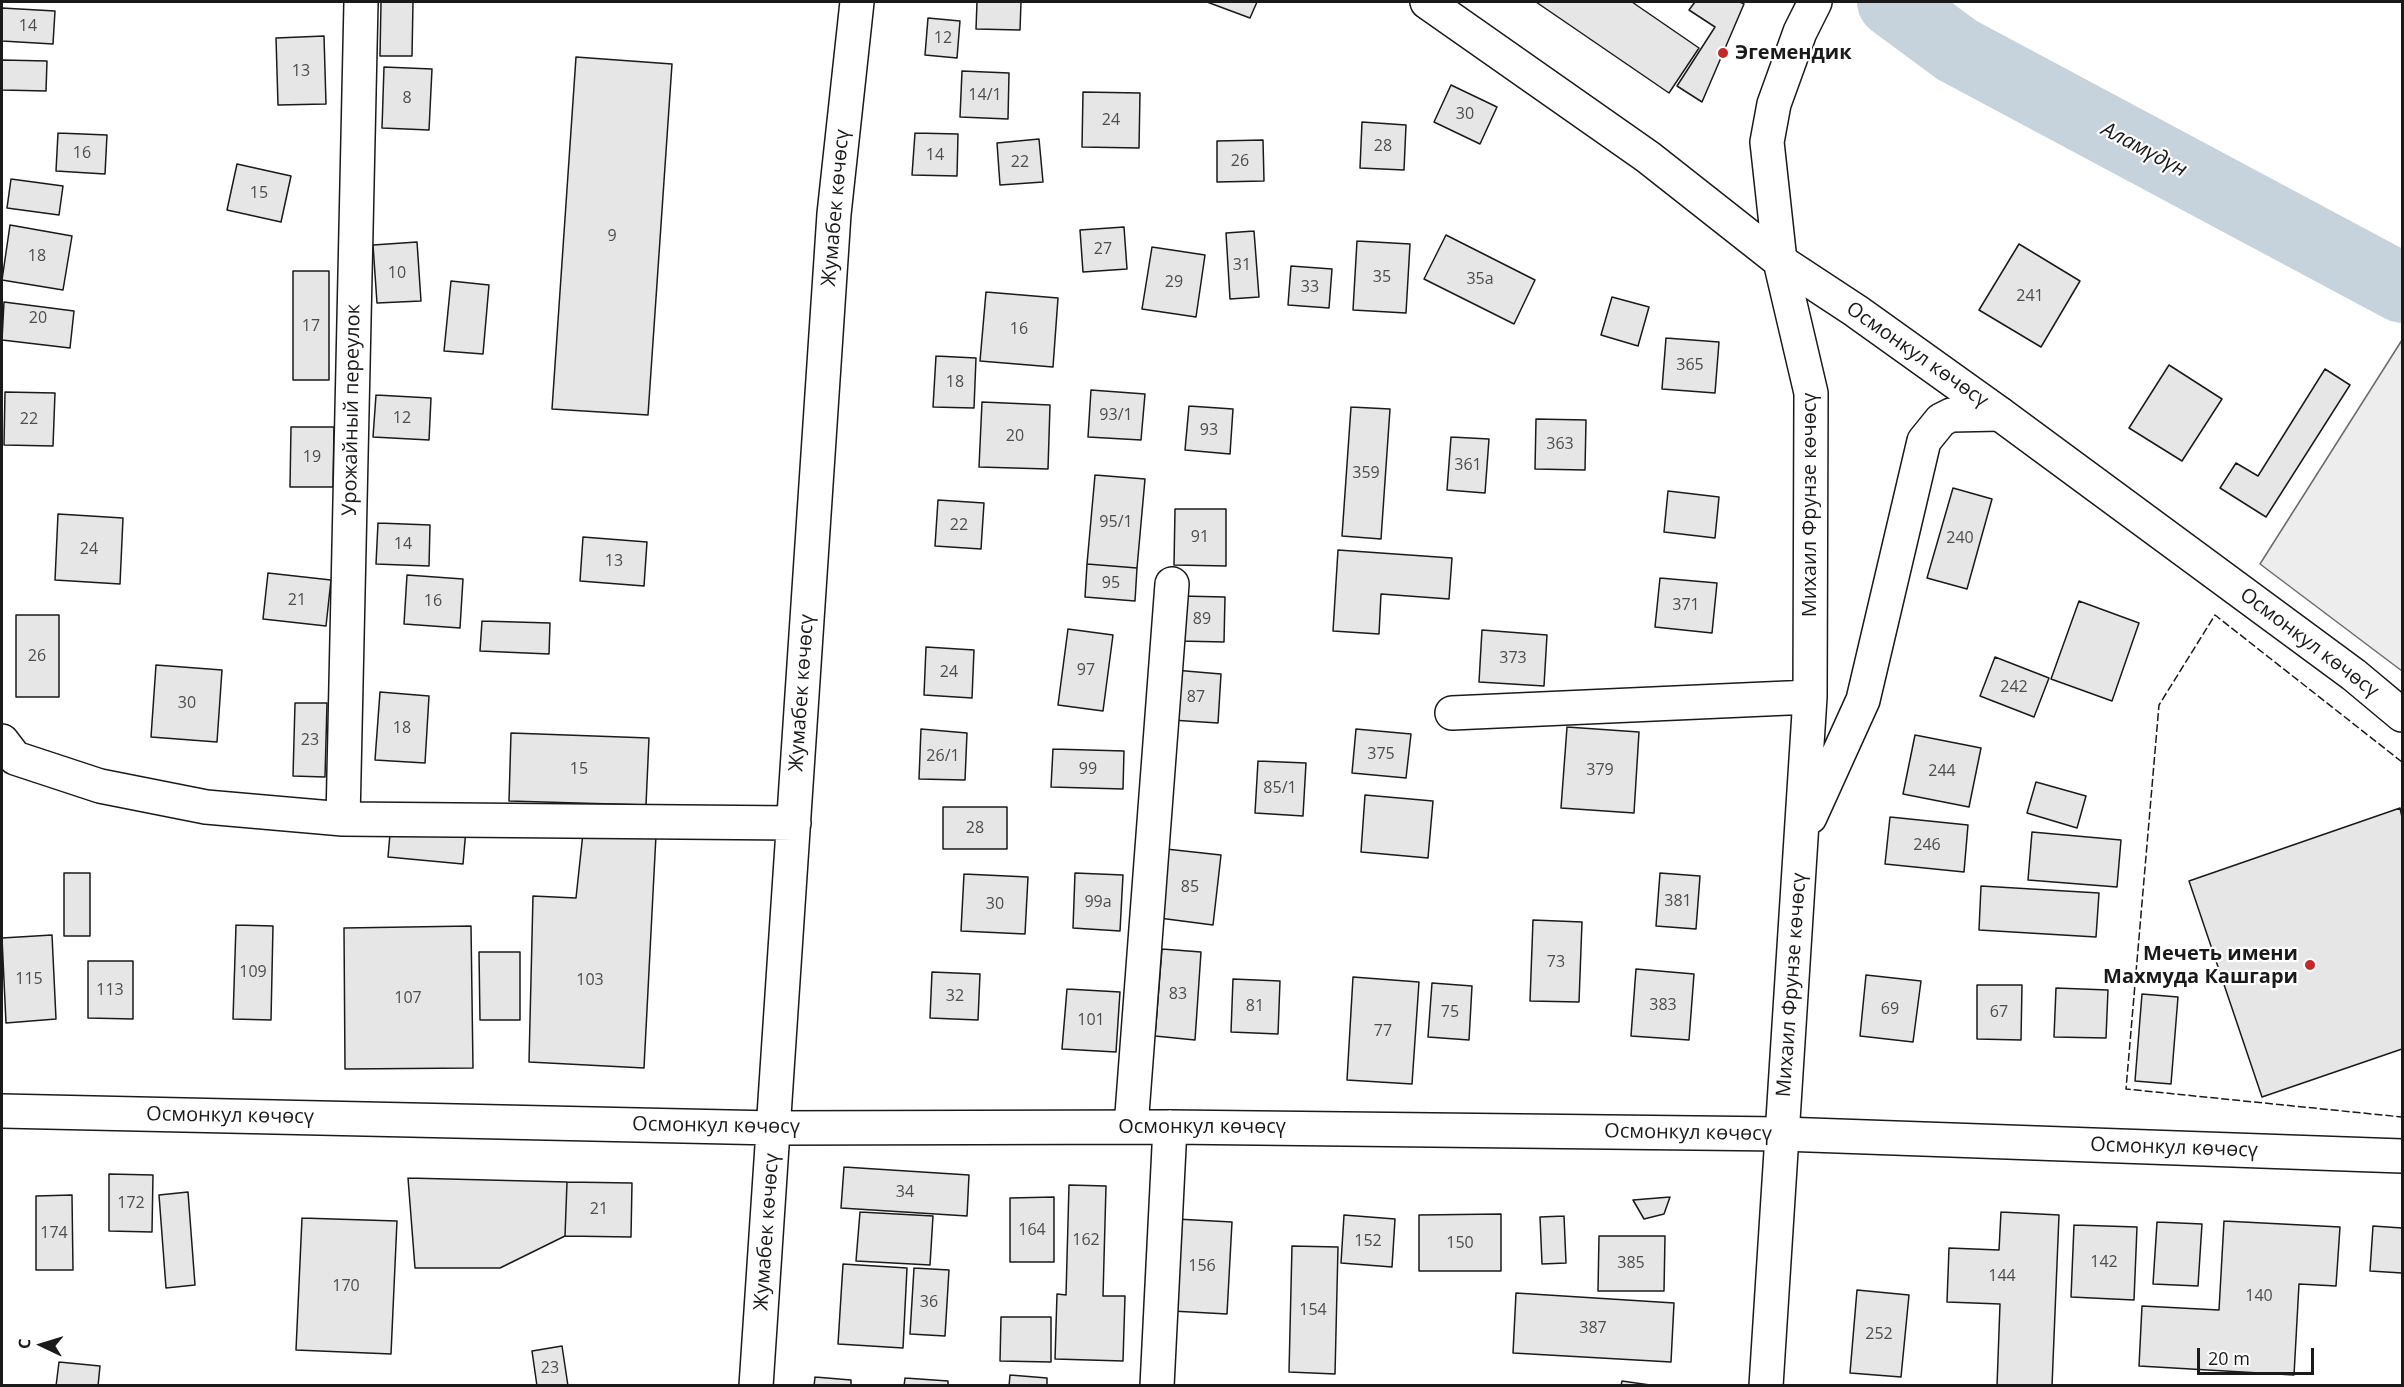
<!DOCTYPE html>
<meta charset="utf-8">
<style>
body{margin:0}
#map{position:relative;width:2404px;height:1387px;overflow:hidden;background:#fff;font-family:"Open Sans",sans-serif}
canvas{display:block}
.frame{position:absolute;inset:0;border:3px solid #1a1a1a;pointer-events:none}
.north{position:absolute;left:12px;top:1315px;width:60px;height:60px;-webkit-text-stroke:4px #fff;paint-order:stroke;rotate:274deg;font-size:16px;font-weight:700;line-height:24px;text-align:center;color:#1a1a1a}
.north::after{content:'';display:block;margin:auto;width:21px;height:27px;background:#1a1a1a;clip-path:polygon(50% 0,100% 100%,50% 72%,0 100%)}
.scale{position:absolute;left:2197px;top:1348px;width:117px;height:27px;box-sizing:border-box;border:3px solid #1a1a1a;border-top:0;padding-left:8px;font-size:18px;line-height:21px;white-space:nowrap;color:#1a1a1a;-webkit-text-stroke:4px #fff;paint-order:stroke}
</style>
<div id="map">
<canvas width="2404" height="1387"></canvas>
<div class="frame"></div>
<div class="north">С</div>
<div class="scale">20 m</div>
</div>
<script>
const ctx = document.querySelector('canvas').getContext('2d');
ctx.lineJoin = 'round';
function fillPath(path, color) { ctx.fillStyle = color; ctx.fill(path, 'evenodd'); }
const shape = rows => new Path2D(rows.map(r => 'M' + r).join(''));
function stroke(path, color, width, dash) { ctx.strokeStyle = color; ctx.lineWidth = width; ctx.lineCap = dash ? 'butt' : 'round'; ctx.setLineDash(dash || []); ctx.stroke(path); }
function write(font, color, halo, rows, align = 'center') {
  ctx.font = font + ' "Open Sans",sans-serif'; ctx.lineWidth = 4.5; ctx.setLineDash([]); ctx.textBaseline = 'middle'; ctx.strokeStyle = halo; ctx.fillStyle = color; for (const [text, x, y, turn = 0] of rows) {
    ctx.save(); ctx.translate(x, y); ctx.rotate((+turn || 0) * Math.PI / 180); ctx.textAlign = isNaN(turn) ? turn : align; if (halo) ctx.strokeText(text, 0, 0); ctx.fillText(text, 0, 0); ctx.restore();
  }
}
const parking = shape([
 [2402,340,2402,671,2260,564,2402,340]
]);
fillPath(parking, '#ededed');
stroke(parking, '#6a6a6a', 1.5);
stroke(shape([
 [1892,2,1957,50,2402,288]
]), '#c6d2dc', 70);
const building = shape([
 [381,2,413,2,412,56,380,56,381,2],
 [977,2,1021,2,1020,30,976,29,977,2],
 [1207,2,1257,2,1250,18,1207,2],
 [1536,2,1632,2,1699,48,1669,93,1536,2],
 [1695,2,1740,2,1744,4,1702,102,1677,86,1715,27,1689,10,1695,2],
 [2,8,55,11,53,44,2,41,2,8],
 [928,18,960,21,957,58,925,55,928,18],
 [324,36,326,104,278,105,276,38,324,36],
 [576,57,672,64,648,415,552,409,576,57],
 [2,60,47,61,46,91,2,90,2,60],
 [384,67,432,69,429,130,382,128,384,67],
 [962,71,1009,73,1008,119,960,117,962,71],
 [1451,85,1497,107,1480,144,1434,122,1451,85],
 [1083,92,1140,93,1139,148,1082,147,1083,92],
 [1362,122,1406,125,1404,170,1360,168,1362,122],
 [58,133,107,135,105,174,56,171,58,133],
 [915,133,958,134,957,176,912,175,915,133],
 [1039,139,1043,182,1000,185,997,143,1039,139],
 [1263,140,1264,181,1217,182,1217,141,1263,140],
 [237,164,291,176,281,222,227,210,237,164],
 [11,179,63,186,59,215,7,208,11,179],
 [10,225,72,236,63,290,2,280,10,225],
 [1124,227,1127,269,1083,272,1080,230,1124,227],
 [1254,231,1259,297,1230,299,1226,233,1254,231],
 [1446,235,1535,280,1514,324,1424,279,1446,235],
 [1357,241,1410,244,1406,313,1353,310,1357,241],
 [417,242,421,301,377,303,373,245,417,242],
 [2019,244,2080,281,2041,347,1979,310,2019,244],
 [1152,247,1205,255,1196,317,1142,309,1152,247],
 [1291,266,1332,269,1329,308,1288,305,1291,266],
 [293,271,329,271,329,380,293,380,293,271],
 [451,281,489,285,483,354,444,351,451,281],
 [986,292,1058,298,1053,367,980,361,986,292],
 [1612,297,1649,307,1638,346,1601,335,1612,297],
 [4,302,74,311,70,348,2,340,4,302],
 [1666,338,1719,342,1715,393,1662,389,1666,338],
 [936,356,976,358,974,408,933,407,936,356],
 [2169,365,2222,399,2182,461,2129,428,2169,365],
 [2325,369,2350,385,2266,517,2220,488,2236,463,2258,476,2325,369],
 [1091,390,1145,394,1141,440,1088,437,1091,390],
 [5,392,55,393,53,446,4,445,5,392],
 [376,395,431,398,429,440,373,437,376,395],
 [982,402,1050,405,1048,469,979,467,982,402],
 [1189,406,1233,409,1230,454,1185,450,1189,406],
 [1351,407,1390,409,1381,539,1342,536,1351,407],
 [1536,419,1586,420,1585,470,1535,469,1536,419],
 [291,427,334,427,333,487,290,487,291,427],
 [1451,437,1489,439,1485,493,1447,490,1451,437],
 [1095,475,1145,479,1137,568,1087,564,1095,475],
 [1953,488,1992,499,1967,589,1927,578,1953,488],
 [1668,491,1719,497,1715,538,1664,532,1668,491],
 [938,500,984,503,981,549,935,546,938,500],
 [1175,509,1226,509,1226,566,1174,565,1175,509],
 [58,514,123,518,120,584,55,580,58,514],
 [378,523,430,525,429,566,376,564,378,523],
 [583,537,647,542,644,586,580,581,583,537],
 [1338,550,1452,558,1449,599,1381,594,1379,634,1333,631,1338,550],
 [1087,564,1137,568,1135,601,1085,597,1087,564],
 [268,573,331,580,326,626,263,619,268,573],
 [407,575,463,579,460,628,404,624,407,575],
 [1660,578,1717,583,1712,633,1655,627,1660,578],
 [1181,596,1225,597,1224,642,1179,641,1181,596],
 [2079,601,2139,623,2112,701,2051,679,2079,601],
 [16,615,59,615,59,697,16,697,16,615],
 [482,621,550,623,549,654,480,651,482,621],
 [1068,629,1113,635,1103,711,1058,705,1068,629],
 [1482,630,1547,635,1544,686,1479,682,1482,630],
 [926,647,974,650,972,698,924,695,926,647],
 [1995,657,2049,678,2034,717,1980,696,1995,657],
 [156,665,222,670,217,742,151,737,156,665],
 [1174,670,1221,674,1218,723,1171,720,1174,670],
 [380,692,429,696,425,763,375,760,380,692],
 [295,703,327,703,325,777,293,776,295,703],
 [1567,727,1639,732,1634,813,1561,808,1567,727],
 [921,729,967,733,965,780,919,779,921,729],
 [1356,729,1411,734,1406,778,1352,773,1356,729],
 [511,733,649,738,646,805,509,801,511,733],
 [1915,735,1981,748,1969,807,1903,794,1915,735],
 [1053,749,1124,751,1123,789,1051,787,1053,749],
 [1258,761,1306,763,1303,816,1255,813,1258,761],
 [2036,782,2086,796,2077,828,2027,813,2036,782],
 [1365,795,1433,801,1428,858,1361,852,1365,795],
 [943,807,1007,807,1007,849,943,849,943,807],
 [2400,808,2402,817,2402,1049,2262,1097,2189,881,2400,808],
 [1890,817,1968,825,1964,872,1885,864,1890,817],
 [391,822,466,829,463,864,388,857,391,822],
 [2032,832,2121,840,2117,887,2028,880,2032,832],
 [583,833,656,835,644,1068,529,1062,533,896,576,898,583,833],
 [1166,849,1221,855,1213,925,1159,918,1166,849],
 [64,873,90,873,90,936,64,936,64,873],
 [1075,873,1123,875,1120,931,1073,928,1075,873],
 [1660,873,1700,876,1696,929,1656,926,1660,873],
 [964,874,1028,877,1025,934,961,931,964,874],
 [1981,886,2099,893,2096,937,1979,930,1981,886],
 [1533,920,1582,922,1579,1002,1530,1001,1533,920],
 [236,925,273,926,271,1020,233,1019,236,925],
 [471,926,473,1068,345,1069,344,928,471,926],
 [52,935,56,1019,6,1023,2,938,52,935],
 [1162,949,1201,952,1195,1040,1155,1036,1162,949],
 [479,952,520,952,520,1020,480,1020,479,952],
 [88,961,133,961,133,1019,88,1018,88,961],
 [1636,969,1694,974,1689,1040,1631,1036,1636,969],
 [932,972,980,974,978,1020,930,1018,932,972],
 [1866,975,1921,981,1913,1042,1860,1036,1866,975],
 [1353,977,1419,982,1412,1084,1347,1080,1353,977],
 [1233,979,1280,981,1278,1034,1231,1032,1233,979],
 [1432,983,1472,986,1469,1040,1428,1037,1432,983],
 [1977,985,2022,985,2021,1040,1977,1039,1977,985],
 [2056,988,2108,990,2106,1038,2054,1037,2056,988],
 [1067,989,1120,992,1116,1052,1062,1049,1067,989],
 [2142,994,2178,997,2171,1084,2135,1081,2142,994],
 [844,1167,969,1175,967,1216,841,1208,844,1167],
 [109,1174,153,1175,152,1232,109,1231,109,1174],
 [408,1178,567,1182,565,1236,500,1268,415,1268,408,1178],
 [567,1182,632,1183,631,1237,565,1236,567,1182],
 [1069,1185,1106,1186,1103,1296,1125,1296,1123,1361,1055,1359,1057,1294,1066,1295,1069,1185],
 [188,1192,195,1285,166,1288,159,1195,188,1192],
 [72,1195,73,1270,36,1270,36,1196,72,1195],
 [1054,1197,1054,1262,1010,1262,1010,1198,1054,1197],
 [1670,1197,1664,1214,1644,1219,1633,1200,1670,1197],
 [860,1212,933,1216,930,1265,856,1261,860,1212],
 [2001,1212,2059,1215,2052,1386,1997,1386,2000,1304,1947,1302,1949,1248,1999,1250,2001,1212],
 [1501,1214,1501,1271,1419,1271,1419,1215,1501,1214],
 [1344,1215,1395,1219,1392,1267,1341,1263,1344,1215],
 [1564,1216,1566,1263,1542,1264,1540,1217,1564,1216],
 [302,1218,397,1221,391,1354,296,1350,302,1218],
 [1176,1219,1232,1222,1227,1314,1172,1311,1176,1219],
 [2224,1221,2340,1227,2336,1286,2299,1284,2294,1375,2139,1366,2142,1306,2219,1310,2224,1221],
 [2157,1222,2202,1224,2198,1286,2153,1284,2157,1222],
 [2074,1225,2137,1227,2134,1300,2071,1297,2074,1225],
 [2373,1226,2402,1228,2402,1273,2370,1271,2373,1226],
 [1599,1236,1665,1236,1664,1291,1598,1291,1599,1236],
 [1292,1246,1338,1247,1335,1374,1289,1372,1292,1246],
 [843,1264,907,1268,903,1348,838,1344,843,1264],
 [914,1268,949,1270,945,1336,910,1334,914,1268],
 [1857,1290,1909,1295,1901,1377,1850,1373,1857,1290],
 [1516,1293,1674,1303,1671,1362,1513,1353,1516,1293],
 [1001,1317,1051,1317,1051,1362,1000,1361,1001,1317],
 [562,1346,568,1386,537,1386,532,1351,562,1346],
 [59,1362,100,1366,98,1386,56,1386,59,1362],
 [1010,1375,1047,1378,1047,1386,1009,1386,1010,1375],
 [815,1377,851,1380,851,1386,814,1386,815,1377],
 [905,1378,948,1381,948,1386,904,1386,905,1378],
 [1622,1381,1657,1386,1621,1386,1622,1381]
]);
fillPath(building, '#e6e6e6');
stroke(building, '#1a1a1a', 1.5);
const minor = shape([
 [1780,261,1856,311,2000,414,2354,675,2402,715],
 [2,741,15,758,100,786,206,807,343,819,794,823],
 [343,819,361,2],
 [2,1111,774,1128,1170,1127,1782,1134,2402,1156],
 [1131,1127,1172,584],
 [756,1386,834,214,857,2],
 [1157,1386,1170,1127]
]);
const major = shape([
 [1427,2,1648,157,1780,261],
 [1810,697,1811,393,1780,261,1767,142,1774,104,1800,32,1815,2],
 [1452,713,1810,697,1766,1386],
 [1810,817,1863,700,1924,441,1941,420,1951,415,2000,414]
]);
stroke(minor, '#1a1a1a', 36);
stroke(major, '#1a1a1a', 36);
stroke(minor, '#fff', 33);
stroke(major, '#fff', 33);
stroke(shape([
 [2402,762,2215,615,2159,705,2126,1089,2402,1117]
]), '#1a1a1a', 1.5, [8, 3]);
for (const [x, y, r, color] of [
 [1723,53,6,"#c62828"],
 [2310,965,6,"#c62828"]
]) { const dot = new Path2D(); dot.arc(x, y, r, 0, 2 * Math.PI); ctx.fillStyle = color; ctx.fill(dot); stroke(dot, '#fff', 2); }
write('16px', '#4d4d4d', null, [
 ["14",28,26],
 ["12",943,38],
 ["13",301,71],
 ["14/1",985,95],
 ["8",407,98],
 ["30",1465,114],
 ["24",1111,120],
 ["28",1383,146],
 ["16",82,153],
 ["14",935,155],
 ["26",1240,161],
 ["22",1020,162],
 ["15",259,193],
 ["9",612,236],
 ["27",1103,249],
 ["18",37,256],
 ["31",1242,265],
 ["10",397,273],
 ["35",1382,277],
 ["35a",1480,279],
 ["29",1174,282],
 ["33",1310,287],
 ["241",2030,296],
 ["20",38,318],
 ["17",311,326],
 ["16",1019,329],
 ["365",1690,365],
 ["18",955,382],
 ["93/1",1116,415],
 ["12",402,418],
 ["22",29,419],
 ["93",1209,430],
 ["20",1015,436],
 ["363",1560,444],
 ["19",312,457],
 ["361",1468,465],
 ["359",1366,473],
 ["95/1",1116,522],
 ["22",959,525],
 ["91",1200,537],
 ["240",1960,538],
 ["14",403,544],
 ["24",89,549],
 ["13",614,561],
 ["95",1111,583],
 ["21",297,600],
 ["16",433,601],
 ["371",1686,605],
 ["89",1202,619],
 ["26",37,656],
 ["373",1513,658],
 ["97",1086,670],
 ["24",949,672],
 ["242",2014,687],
 ["87",1196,697],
 ["30",187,703],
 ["18",402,728],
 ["23",310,740],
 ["375",1381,754],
 ["26/1",943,756],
 ["15",579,769],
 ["99",1088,769],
 ["379",1600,770],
 ["244",1942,771],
 ["85/1",1280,788],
 ["28",975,828],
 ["246",1927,845],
 ["85",1190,887],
 ["381",1678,901],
 ["99а",1098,902],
 ["30",995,904],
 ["73",1556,962],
 ["109",253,972],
 ["115",29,979],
 ["103",590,980],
 ["113",110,990],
 ["83",1178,994],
 ["32",955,996],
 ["107",408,998],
 ["383",1663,1005],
 ["81",1255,1006],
 ["69",1890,1009],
 ["75",1450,1012],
 ["67",1999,1012],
 ["101",1091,1020],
 ["77",1383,1031],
 ["34",905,1192],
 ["172",131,1203],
 ["21",599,1209],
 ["164",1032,1230],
 ["174",54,1233],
 ["162",1086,1240],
 ["152",1368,1241],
 ["150",1460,1243],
 ["142",2104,1262],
 ["385",1631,1263],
 ["156",1202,1266],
 ["144",2002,1276],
 ["170",346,1286],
 ["140",2259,1296],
 ["36",929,1302],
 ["154",1313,1310],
 ["387",1593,1328],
 ["252",1879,1334],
 ["23",550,1368]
]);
write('bold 20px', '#1a1a1a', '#fff', [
 ["Эгемендик",1735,53],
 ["Мечеть имени",2298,954,"right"],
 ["Махмуда Кашгари",2298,977,"right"]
], 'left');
write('20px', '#1a1a1a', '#fff', [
 ["Жумабек көчөсү",836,208,-85],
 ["Осмонкул көчөсү",1917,355,35],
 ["Урожайный переулок",352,410,-89],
 ["Михаил Фрунзе көчөсү",1810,505,-90],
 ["Осмонкул көчөсү",2309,643,37],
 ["Жумабек көчөсү",802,693,-86],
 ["Михаил Фрунзе көчөсү",1792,985,-86],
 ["Осмонкул көчөсү",230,1116,1],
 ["Осмонкул көчөсү",716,1126,1],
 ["Осмонкул көчөсү",1202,1127],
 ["Осмонкул көчөсү",1688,1133,1],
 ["Осмонкул көчөсү",2174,1148,2],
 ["Жумабек көчөсү",767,1232,-86]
]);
write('italic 21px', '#1a1a1a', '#fff', [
 ["Аламүдүн",2144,150,28]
]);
</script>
